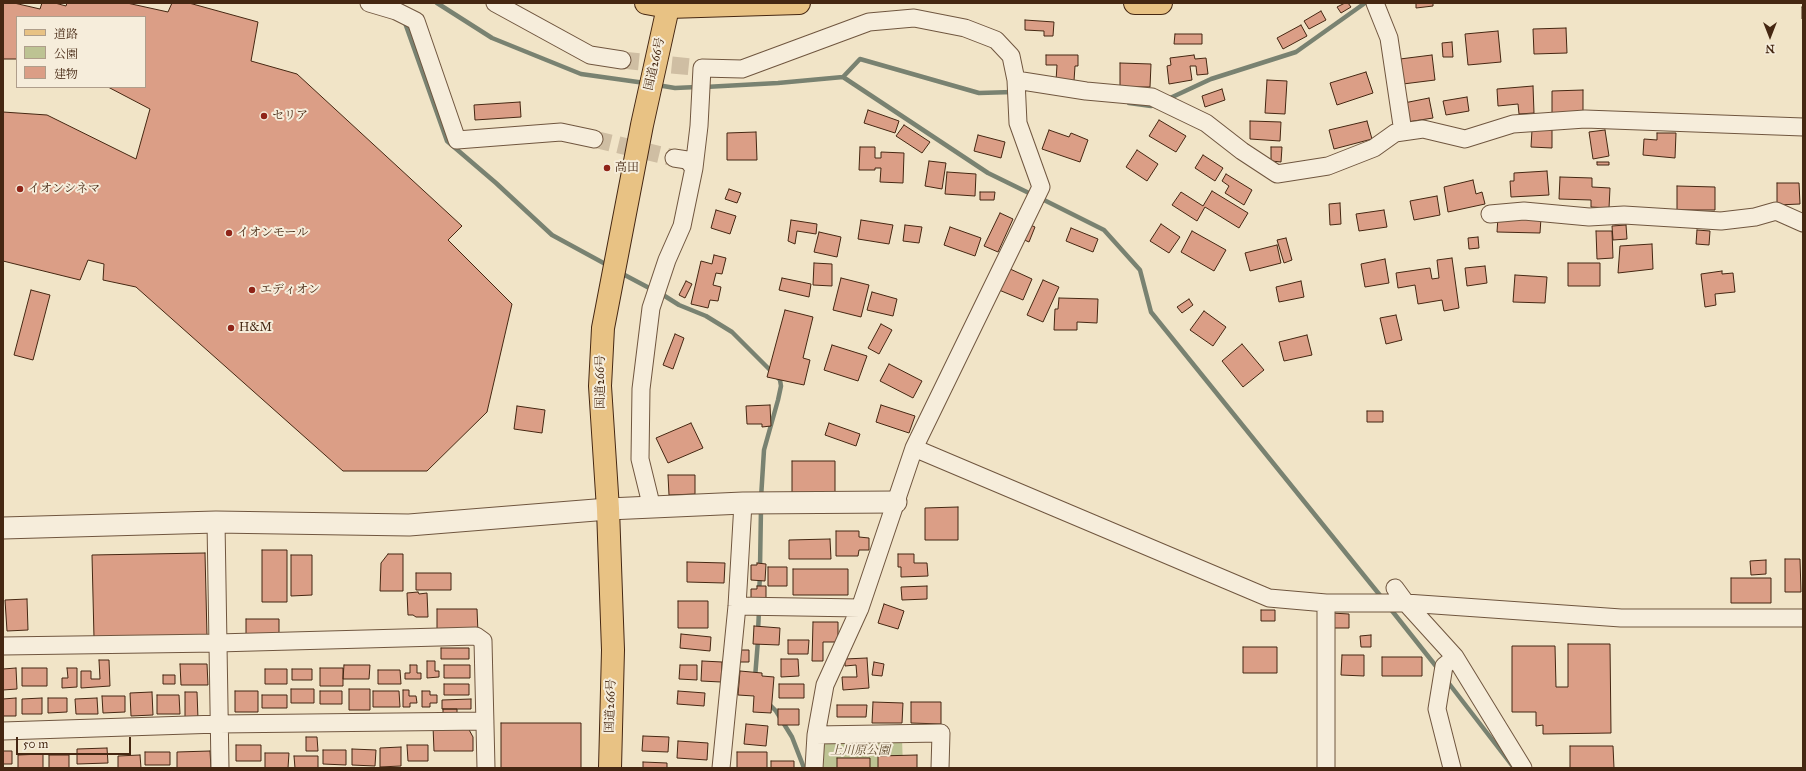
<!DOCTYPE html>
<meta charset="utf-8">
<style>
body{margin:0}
#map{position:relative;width:1806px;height:771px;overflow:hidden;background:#f1e4c7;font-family:"IM FELL Great Primer","Noto Serif JP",serif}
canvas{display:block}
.frame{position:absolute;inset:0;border:4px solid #452712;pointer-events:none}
.legend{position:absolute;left:16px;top:16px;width:130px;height:72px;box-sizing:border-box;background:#f6eddb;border:1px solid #af9e8b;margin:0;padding:5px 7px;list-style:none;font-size:12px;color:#452712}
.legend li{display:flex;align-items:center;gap:8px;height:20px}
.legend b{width:20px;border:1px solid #af9e8b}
.north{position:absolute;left:1750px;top:16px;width:40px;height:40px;-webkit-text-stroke:3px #f6eddb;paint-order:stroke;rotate:180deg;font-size:11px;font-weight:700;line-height:16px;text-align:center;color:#452712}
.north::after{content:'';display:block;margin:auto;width:14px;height:18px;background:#452712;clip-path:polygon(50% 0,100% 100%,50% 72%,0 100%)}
.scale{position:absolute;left:16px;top:737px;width:115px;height:18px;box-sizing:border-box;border:2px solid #452712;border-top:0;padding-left:5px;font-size:12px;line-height:14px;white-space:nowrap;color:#452712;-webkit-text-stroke:3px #f6eddb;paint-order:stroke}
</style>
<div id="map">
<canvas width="1806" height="771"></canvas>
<div class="frame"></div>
<ul class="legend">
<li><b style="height:5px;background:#e8c284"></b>道路</li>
<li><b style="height:11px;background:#bdc393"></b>公園</li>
<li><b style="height:11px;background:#db9e86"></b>建物</li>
</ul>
<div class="north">N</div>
<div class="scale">50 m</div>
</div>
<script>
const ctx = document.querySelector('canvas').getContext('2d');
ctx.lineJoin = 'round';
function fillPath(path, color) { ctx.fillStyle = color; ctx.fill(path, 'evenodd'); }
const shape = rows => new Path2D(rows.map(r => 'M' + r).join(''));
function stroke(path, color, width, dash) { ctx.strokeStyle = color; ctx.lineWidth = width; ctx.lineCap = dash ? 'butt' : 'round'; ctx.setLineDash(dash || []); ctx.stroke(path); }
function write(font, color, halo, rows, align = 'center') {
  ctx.font = font + ' "IM FELL Great Primer","Noto Serif JP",serif'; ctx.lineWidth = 4; ctx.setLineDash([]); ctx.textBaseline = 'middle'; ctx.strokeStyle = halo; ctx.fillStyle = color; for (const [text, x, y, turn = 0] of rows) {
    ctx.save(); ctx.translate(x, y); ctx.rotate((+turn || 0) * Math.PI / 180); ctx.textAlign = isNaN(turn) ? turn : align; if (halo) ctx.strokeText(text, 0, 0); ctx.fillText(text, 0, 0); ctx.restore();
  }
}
fillPath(shape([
 [820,735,902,738,903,768,818,768]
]), '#bdc393');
stroke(shape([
 [437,3,492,38,581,74,645,83],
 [404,20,447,141,496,183,552,235,609,266],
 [843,77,860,59,979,93,1013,92],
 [657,85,675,88,697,87],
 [705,87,778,83,843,77,988,173,1033,195],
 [1168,99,1211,79,1296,52,1365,3],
 [1129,103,1151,106,1155,104],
 [1040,198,1104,230,1140,270,1151,312,1383,599],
 [619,272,653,290],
 [660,293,679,305,706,316,732,332,780,380,781,386,778,400,764,450,761,498],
 [760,568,761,508],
 [759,592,760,576],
 [1389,607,1439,670],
 [758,632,759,610],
 [755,678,758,640],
 [1447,681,1514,768],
 [768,703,776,711,792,737,804,768]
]), '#798271', 4.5);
const building = shape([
 [3,3,14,3,40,9,42,3,55,3,66,6,67,3,127,3,168,12,172,3,189,3,258,22,251,61,297,74,462,226,448,240,512,304,487,412,427,471,343,471,136,287,103,280,104,264,88,260,80,280,3,261,3,3],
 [17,17,145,17,145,87,17,87,17,17],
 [1345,3,1348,3,1351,7,1341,13,1337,7,1345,3],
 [1416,3,1433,3,1433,6,1416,8,1416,3],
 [1802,7,1803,7,1803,19,1802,19,1802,7],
 [1321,11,1326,20,1309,29,1304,21,1321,11],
 [1025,20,1054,22,1053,36,1044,36,1044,31,1025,30,1025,20],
 [1301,25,1307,36,1283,49,1277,38,1301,25],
 [1566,28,1567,53,1534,54,1533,29,1566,28],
 [1498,31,1501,62,1468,65,1465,34,1498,31],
 [1175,34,1202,34,1202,44,1174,44,1175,34],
 [1452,42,1453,57,1443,57,1442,43,1452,42],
 [1046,55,1078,55,1078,66,1075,66,1074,81,1056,81,1057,65,1046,65,1046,55],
 [1194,55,1195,59,1206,58,1208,74,1197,75,1196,66,1190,66,1192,80,1169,84,1167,66,1171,65,1170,58,1194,55],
 [1432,55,1435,80,1403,84,1400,59,1432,55],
 [3,59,17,59,17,87,108,87,150,109,136,159,47,115,3,112,3,59],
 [1120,63,1151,64,1150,87,1120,87,1120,63],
 [1366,72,1373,93,1337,105,1330,83,1366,72],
 [1267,80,1287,81,1285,114,1265,113,1267,80],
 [1533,86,1534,113,1519,114,1518,104,1498,106,1497,89,1533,86],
 [1222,89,1225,100,1205,107,1202,96,1222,89],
 [1583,90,1583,114,1552,114,1552,91,1583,90],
 [1467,97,1469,111,1446,115,1443,101,1467,97],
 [1429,98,1433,118,1407,122,1404,103,1429,98],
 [520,102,521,117,475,120,474,105,520,102],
 [868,110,899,121,895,133,864,123,868,110],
 [1159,120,1186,136,1176,152,1149,136,1159,120],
 [1250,121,1281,122,1280,141,1250,139,1250,121],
 [1367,121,1372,139,1334,149,1329,130,1367,121],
 [904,125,930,142,922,153,896,136,904,125],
 [1049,130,1069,137,1071,133,1088,140,1080,162,1042,149,1049,130],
 [1532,130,1552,130,1552,148,1531,147,1532,130],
 [1605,130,1609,156,1593,159,1589,132,1605,130],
 [756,132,757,160,727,160,727,133,756,132],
 [1657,133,1676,133,1675,158,1643,155,1644,139,1657,140,1657,133],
 [978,135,1005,142,1001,158,974,151,978,135],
 [860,147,875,147,875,158,881,158,881,152,904,153,903,183,880,182,881,168,875,168,875,170,859,170,860,147],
 [1271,147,1282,147,1281,162,1271,161,1271,147],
 [1137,150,1158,164,1147,181,1126,167,1137,150],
 [1203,155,1223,168,1215,181,1195,168,1203,155],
 [929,161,946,163,942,189,925,186,929,161],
 [1597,162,1609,162,1609,165,1597,165,1597,162],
 [1547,171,1549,195,1511,197,1510,181,1514,181,1514,173,1547,171],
 [947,172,976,174,975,196,945,194,947,172],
 [1226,174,1252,190,1244,205,1225,193,1229,186,1222,181,1226,174],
 [1560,177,1592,178,1592,187,1610,188,1609,208,1591,207,1591,200,1559,199,1560,177],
 [1473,180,1476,194,1482,192,1485,204,1448,212,1444,187,1473,180],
 [1777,183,1799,183,1800,204,1777,205,1777,183],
 [1677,186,1715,187,1715,210,1677,210,1677,186],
 [729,189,741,193,737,203,725,199,729,189],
 [1212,191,1248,213,1239,228,1205,207,1197,221,1172,205,1181,192,1203,206,1212,191],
 [980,192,995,192,994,200,980,200,980,192],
 [1437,196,1440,215,1414,220,1410,201,1437,196],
 [1340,203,1341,224,1330,225,1329,204,1340,203],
 [716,210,736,216,730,234,711,228,716,210],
 [1384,210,1387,227,1359,231,1356,214,1384,210],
 [1000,213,1013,219,998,252,984,246,1000,213],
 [1498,217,1541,218,1540,233,1497,232,1498,217],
 [791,220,817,224,816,234,797,231,795,244,788,241,791,220],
 [861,220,893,225,889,244,858,239,861,220],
 [1026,223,1035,227,1029,242,1020,238,1026,223],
 [1161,224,1180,237,1169,253,1150,241,1161,224],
 [905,225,922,227,919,243,903,241,905,225],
 [1626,225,1627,239,1613,240,1612,226,1626,225],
 [950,227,981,238,975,256,944,245,950,227],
 [1071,228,1098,239,1093,252,1066,241,1071,228],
 [1697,230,1710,231,1709,245,1696,244,1697,230],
 [1192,231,1226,250,1214,271,1181,252,1192,231],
 [1596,231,1612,231,1613,258,1597,259,1596,231],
 [819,232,841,237,837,257,814,252,819,232],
 [1478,237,1479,248,1469,249,1468,238,1478,237],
 [1286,238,1292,260,1284,263,1277,240,1286,238],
 [1652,244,1653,269,1618,273,1620,246,1652,244],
 [1277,245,1281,263,1250,271,1245,253,1277,245],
 [714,255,726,258,722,274,716,273,713,285,721,287,718,301,710,300,708,308,691,304,701,261,712,264,714,255],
 [1452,258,1459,308,1444,311,1442,300,1418,304,1415,285,1398,288,1396,273,1430,268,1432,279,1439,278,1437,260,1452,258],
 [1385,259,1389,283,1365,287,1361,264,1385,259],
 [814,263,832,264,832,286,813,285,814,263],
 [1568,263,1600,263,1600,286,1568,286,1568,263],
 [1485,266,1487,283,1467,286,1465,268,1485,266],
 [1008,268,1032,279,1023,300,999,290,1008,268],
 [1722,271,1722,274,1733,273,1735,292,1715,294,1716,305,1705,307,1701,274,1722,271],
 [1515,275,1547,277,1545,303,1513,302,1515,275],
 [782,278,811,284,809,297,779,290,782,278],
 [841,278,869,285,861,317,833,310,841,278],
 [1043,280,1059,287,1043,322,1027,315,1043,280],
 [686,281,692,284,685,298,679,295,686,281],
 [1301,281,1304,297,1279,302,1276,287,1301,281],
 [31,290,50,295,33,360,14,355,31,290],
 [872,292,897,299,893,316,867,310,872,292],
 [1059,298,1098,299,1097,323,1077,322,1077,330,1054,330,1055,309,1058,309,1059,298],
 [1189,299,1193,305,1182,313,1177,307,1189,299],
 [785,310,813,317,803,358,810,360,804,385,767,377,785,310],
 [1204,311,1226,327,1213,346,1190,330,1204,311],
 [1396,315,1402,340,1386,344,1380,318,1396,315],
 [881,324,892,330,879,354,868,348,881,324],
 [675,334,684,338,673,369,663,365,675,334],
 [1307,335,1312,355,1284,361,1279,342,1307,335],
 [1242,344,1264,370,1243,387,1222,361,1242,344],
 [832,345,867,356,858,381,824,370,832,345],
 [889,364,922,381,913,398,880,381,889,364],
 [770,405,771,426,762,427,762,424,747,424,746,406,770,405],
 [881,405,915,416,909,433,876,422,881,405],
 [517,406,545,410,542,433,514,429,517,406],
 [1367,411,1383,411,1383,422,1367,422,1367,411],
 [691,423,703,448,668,463,656,438,691,423],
 [829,423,860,434,856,446,825,435,829,423],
 [792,461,835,461,835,495,792,495,792,461],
 [668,475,695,475,695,494,669,495,668,475],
 [958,507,958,540,925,540,925,508,958,507],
 [836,531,859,531,859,537,869,538,869,550,859,550,858,556,836,556,836,531],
 [830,539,831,559,789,559,789,540,830,539],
 [262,550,287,550,287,602,262,602,262,550],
 [205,553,207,636,94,638,92,555,205,553],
 [388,554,403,554,403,591,380,591,381,563,388,554],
 [898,554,914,554,914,563,927,563,928,576,901,577,901,567,898,567,898,554],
 [291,555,312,555,312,595,291,596,291,555],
 [1785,559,1800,559,1801,592,1785,592,1785,559],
 [1766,560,1766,574,1751,575,1750,561,1766,560],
 [687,562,725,563,724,583,687,582,687,562],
 [757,563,766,564,765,581,751,580,751,565,757,565,757,563],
 [768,567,787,567,787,586,768,586,768,567],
 [793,569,848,569,848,595,793,595,793,569],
 [416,573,451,573,451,590,416,590,416,573],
 [1731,578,1771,578,1771,603,1731,603,1731,578],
 [757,586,766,586,766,603,751,601,751,589,757,589,757,586],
 [927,586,927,599,902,600,901,587,927,586],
 [418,592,419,594,427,593,428,617,416,617,413,615,408,615,407,593,418,592],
 [27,599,28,630,7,631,5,600,27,599],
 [678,601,708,601,708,628,678,628,678,601],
 [884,604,904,611,898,629,878,623,884,604],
 [437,609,477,609,478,633,437,633,437,609],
 [1261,610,1275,610,1275,621,1261,621,1261,610],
 [1332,613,1349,614,1349,628,1332,628,1332,613],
 [246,619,279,619,279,638,246,638,246,619],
 [813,622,838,622,838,642,823,642,823,661,812,661,813,622],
 [754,626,780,628,779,645,753,644,754,626],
 [681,634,711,637,710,651,680,648,681,634],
 [1371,635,1371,647,1361,647,1360,636,1371,635],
 [788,640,809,640,808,654,788,654,788,640],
 [1568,644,1610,644,1611,733,1543,734,1543,725,1536,726,1536,712,1512,712,1512,646,1555,646,1556,687,1568,687,1568,644],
 [1243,647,1277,647,1277,673,1243,673,1243,647],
 [441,648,469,648,469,659,441,659,441,648],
 [737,650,749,650,749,662,737,662,737,650],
 [1342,655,1364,655,1364,676,1341,675,1342,655],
 [1382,657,1422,657,1422,676,1382,676,1382,657],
 [867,658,869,688,843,690,842,677,857,677,856,665,845,666,845,659,867,658],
 [781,659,798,659,799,676,781,677,781,659],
 [99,660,109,660,110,686,81,688,81,671,91,671,91,679,100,679,99,660],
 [427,661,435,661,435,671,439,671,439,677,427,678,427,661],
 [702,661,722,662,721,682,701,681,702,661],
 [874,662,884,664,882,676,872,675,874,662],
 [180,664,207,664,208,685,181,685,180,664],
 [344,665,370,665,369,679,343,679,344,665],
 [410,665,417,665,417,673,421,673,421,679,405,679,405,673,410,673,410,665],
 [444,665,470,665,470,678,444,678,444,665],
 [680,665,697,665,697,680,679,679,680,665],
 [16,668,17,689,3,690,3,669,16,668],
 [22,668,47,668,47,686,22,686,22,668],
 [67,668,77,668,77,687,62,688,62,678,68,678,67,668],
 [320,668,343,668,343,686,320,686,320,668],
 [265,669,287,669,287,684,265,684,265,669],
 [292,669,312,669,312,680,292,680,292,669],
 [378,670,400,670,401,684,378,684,378,670],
 [740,671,762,673,762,676,774,677,771,713,753,712,754,696,738,695,740,671],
 [163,675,175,675,175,684,163,684,163,675],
 [444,684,469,684,469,695,444,695,444,684],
 [779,684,804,684,804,698,779,698,779,684],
 [291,689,314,689,314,703,291,703,291,689],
 [349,689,370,689,370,710,349,710,349,689],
 [403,690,409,690,409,696,416,696,417,703,410,703,410,707,403,707,403,690],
 [235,691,258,691,258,712,235,712,235,691],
 [320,691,342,691,342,704,320,704,320,691],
 [373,691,399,691,400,707,373,707,373,691],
 [422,691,430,691,430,695,437,695,437,703,430,703,430,707,422,707,422,691],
 [678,691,705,693,704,706,677,704,678,691],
 [152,692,153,715,131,716,130,693,152,692],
 [185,692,197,692,198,719,185,719,185,692],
 [157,695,179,695,180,714,157,714,157,695],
 [262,695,287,695,287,708,262,708,262,695],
 [102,696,125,696,125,712,103,713,102,696],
 [16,698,16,716,3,716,3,699,16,698],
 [42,698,42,714,22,714,22,699,42,698],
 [48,698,67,698,67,712,48,713,48,698],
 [97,698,98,714,76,714,75,699,97,698],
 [471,699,471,709,442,709,442,700,471,699],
 [873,702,903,703,902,723,872,723,873,702],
 [911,702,941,702,941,724,911,723,911,702],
 [837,705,867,705,866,717,837,717,837,705],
 [443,709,457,709,457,714,443,714,443,709],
 [778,709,799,709,799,725,778,725,778,709],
 [501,723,581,723,581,768,501,768,501,723],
 [746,724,768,726,766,746,744,744,746,724],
 [433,726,467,726,473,737,473,751,434,751,433,726],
 [643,736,669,737,668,752,642,751,643,736],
 [306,737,317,737,318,751,306,751,306,737],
 [678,741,708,743,707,760,677,758,678,741],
 [236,745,261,745,261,761,236,761,236,745],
 [407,745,428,745,428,761,408,761,407,745],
 [1570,746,1613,746,1614,768,1570,768,1570,746],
 [401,747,401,766,380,767,380,748,401,747],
 [107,748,108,763,77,764,77,749,107,748],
 [352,749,376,750,375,766,352,765,352,749],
 [323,750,346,750,346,765,323,764,323,750],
 [3,751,12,751,12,764,3,764,3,751],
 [210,751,211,768,177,768,177,752,210,751],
 [145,752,170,752,170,765,145,765,145,752],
 [737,752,767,752,767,768,737,768,737,752],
 [265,753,289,753,288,768,265,768,265,753],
 [43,754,43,768,18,768,18,755,43,754],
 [49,755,69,755,69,768,49,768,49,755],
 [140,755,141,768,118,768,118,756,140,755],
 [917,755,917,768,878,768,878,756,917,755],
 [294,756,318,756,318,768,295,768,294,756],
 [837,758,870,758,870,768,837,768,837,758],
 [771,761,794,761,794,768,771,768,771,761],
 [643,762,667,763,667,768,643,768,643,762]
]);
fillPath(building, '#db9e86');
stroke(building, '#452712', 1);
stroke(shape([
 [622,60,702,68],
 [594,139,674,158]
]), '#cfbea3', 17, [17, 8]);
const minor = shape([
 [369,3,396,11,416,21,457,140,561,132,594,139],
 [495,3,590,55,622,60],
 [1375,3,1389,38,1403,132],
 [1016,80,1086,91,1152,97,1206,123,1242,151,1277,174,1328,166,1374,148,1395,133,1423,129,1465,139,1513,124,1585,119,1803,127],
 [694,168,699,126,702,68,742,69,869,22,914,18,965,28,996,40,1011,56,1016,80,1018,123,1041,187,914,448,860,608,825,685,816,735,814,768],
 [1490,214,1524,211,1589,217,1624,215,1721,221,1755,217,1776,211,1803,223],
 [914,448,1269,598,1326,603,1406,603,1621,618,1803,618],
 [652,508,640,459,641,389,651,308,667,260,682,226,694,168,687,160,674,158],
 [216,522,220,768],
 [1395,588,1406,603,1455,657,1523,768],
 [737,606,860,608],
 [3,646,217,643,476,636,483,641,486,768],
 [3,731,219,724,485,721],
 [816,735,941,733,940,768],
 [721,768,737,606,743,503],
 [1326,768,1326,603],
 [1452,768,1437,709,1444,666,1455,657]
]);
const tertiary = shape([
 [3,528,216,522,409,525,608,509,743,503,896,502]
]);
const primary = shape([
 [646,3,668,7,799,3],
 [1135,3,1161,3]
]);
const trunk = shape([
 [610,768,613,650,608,509,600,386,603,328,642,125,669,3]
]);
stroke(minor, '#70563f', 19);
stroke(tertiary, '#70563f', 23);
stroke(primary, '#452712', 24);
stroke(trunk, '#452712', 24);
stroke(minor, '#f6eddb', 17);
stroke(tertiary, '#f6eddb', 21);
stroke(primary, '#e8c284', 22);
stroke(trunk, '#e8c284', 22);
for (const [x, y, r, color] of [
 [264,116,4,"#8f2418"],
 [607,168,4,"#8f2418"],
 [20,189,4,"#8f2418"],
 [229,233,4,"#8f2418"],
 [252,290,4,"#8f2418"],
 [231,328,4,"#8f2418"]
]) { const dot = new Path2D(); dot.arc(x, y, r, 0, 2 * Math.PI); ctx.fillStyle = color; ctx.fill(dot); stroke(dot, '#f6eddb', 1.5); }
write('12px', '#452712', '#f6eddb', [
 ["国道266号",655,64,-77],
 ["国道266号",601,382,-90],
 ["国道266号",611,706,-88]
]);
write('12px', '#452712', '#f6eddb', [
 ["セリア",272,116],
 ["高田",615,168],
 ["イオンシネマ",28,189],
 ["イオンモール",237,233],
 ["エディオン",260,290],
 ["H&M",239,328]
], 'left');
write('italic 12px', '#634e32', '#f6eddb', [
 ["上川原公園",860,751]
]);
</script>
